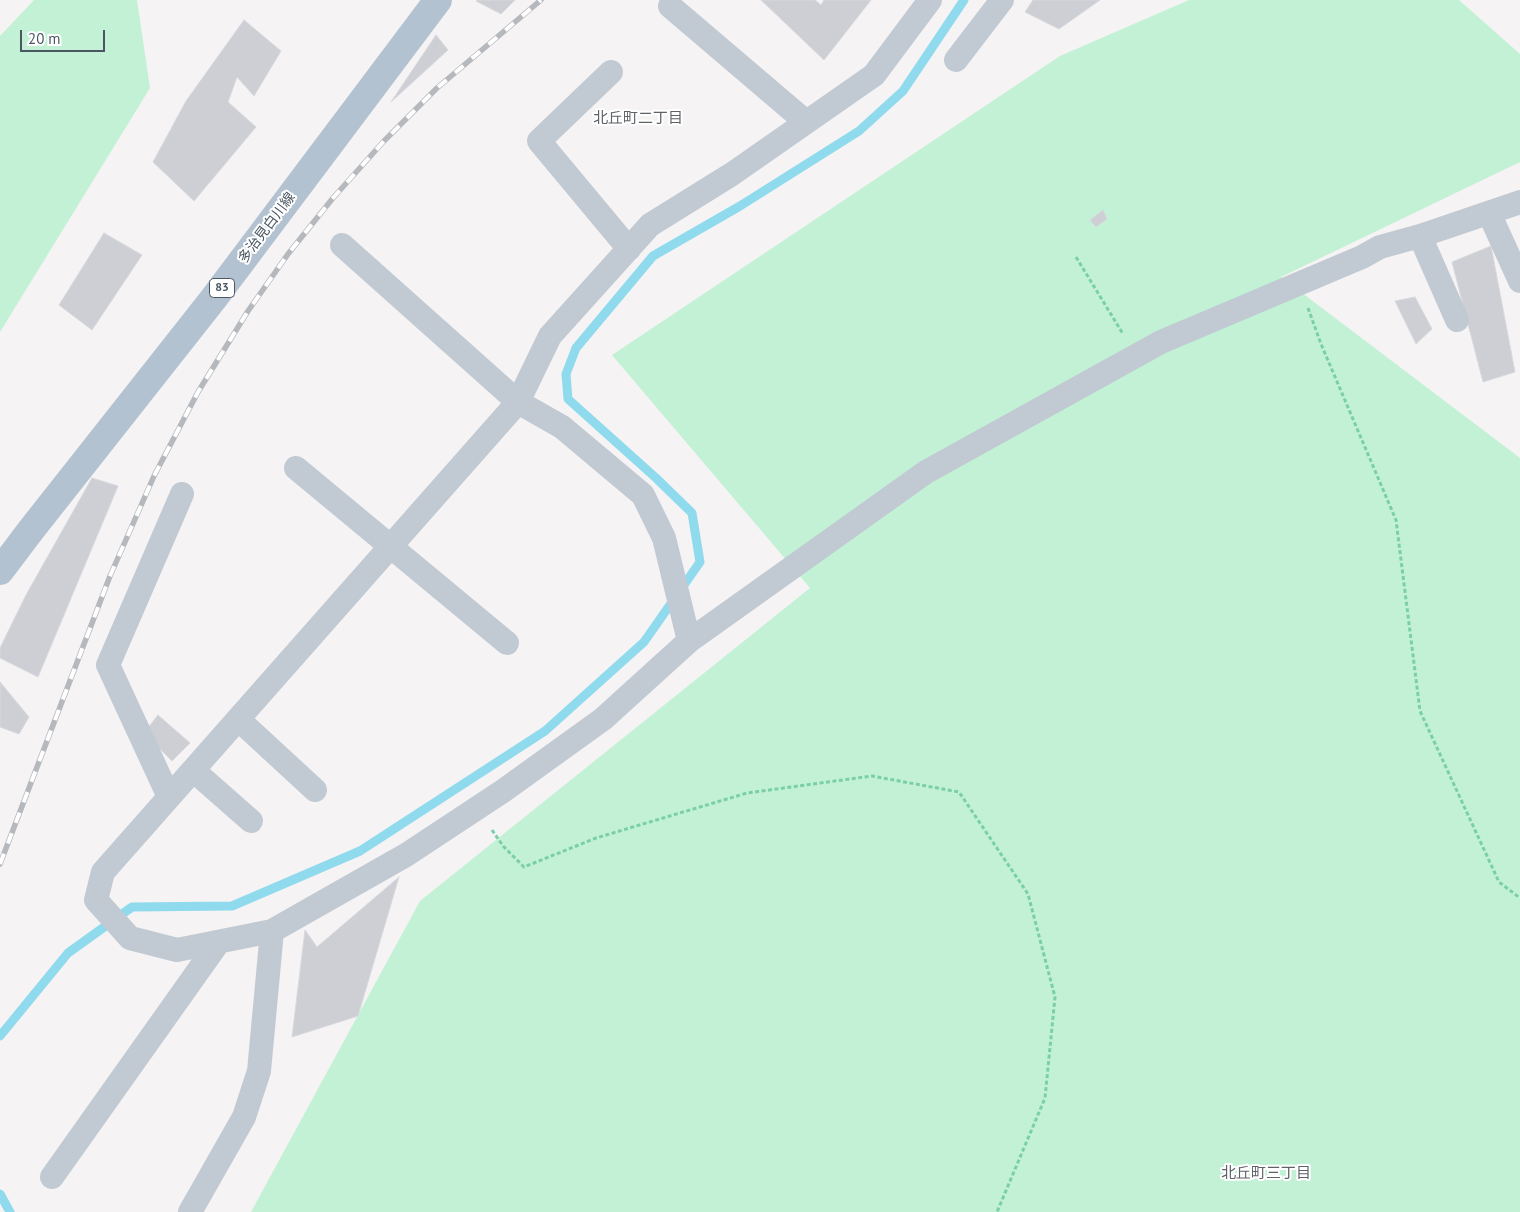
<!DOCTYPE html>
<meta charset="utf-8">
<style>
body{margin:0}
#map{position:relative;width:1520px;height:1212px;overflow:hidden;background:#f5f3f3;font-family:"PT Sans",sans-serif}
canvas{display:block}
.scale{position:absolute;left:20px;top:30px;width:85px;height:22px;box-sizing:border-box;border:2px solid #4a5661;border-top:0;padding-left:6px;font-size:15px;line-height:18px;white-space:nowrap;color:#4a5661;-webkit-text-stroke:4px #fff;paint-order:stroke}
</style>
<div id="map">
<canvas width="1520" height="1212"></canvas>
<div class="scale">20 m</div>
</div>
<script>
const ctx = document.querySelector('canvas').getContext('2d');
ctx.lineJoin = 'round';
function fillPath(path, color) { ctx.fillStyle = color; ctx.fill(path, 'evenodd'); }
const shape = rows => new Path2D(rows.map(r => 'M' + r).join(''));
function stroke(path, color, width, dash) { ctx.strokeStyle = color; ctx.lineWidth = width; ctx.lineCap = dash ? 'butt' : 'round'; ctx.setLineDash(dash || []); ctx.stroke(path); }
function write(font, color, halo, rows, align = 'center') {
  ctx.font = font + ' "PT Sans","Noto Sans JP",sans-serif'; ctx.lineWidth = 4; ctx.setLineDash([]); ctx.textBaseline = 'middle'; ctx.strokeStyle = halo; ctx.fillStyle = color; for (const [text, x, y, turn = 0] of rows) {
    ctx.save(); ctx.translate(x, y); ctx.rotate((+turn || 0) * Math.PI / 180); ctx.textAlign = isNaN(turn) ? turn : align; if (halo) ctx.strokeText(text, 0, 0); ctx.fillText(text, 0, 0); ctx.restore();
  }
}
fillPath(shape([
 [34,0,137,0,150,88,0,332,0,36],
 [1189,0,1459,0,1520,54,1520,162,1281,277,1520,458,1520,1212,251,1212,420,901,810,588,612,355,1060,56]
]), '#c3f1d5');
stroke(shape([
 [0,1036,68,953,132,907,232,906,360,851,545,731,644,642,700,562,692,513,656,478,568,399,566,374,576,348,653,256,740,206,859,131,903,91,964,0],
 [0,1194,10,1212]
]), '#90daee', 9);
const building = shape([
 [477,0,515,0,501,14,476,1,477,0],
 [761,0,815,0,821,5,824,0,871,0,824,60,761,0],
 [1033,0,1100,0,1059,29,1025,12,1033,0],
 [244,20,281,51,254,96,237,77,228,102,256,127,194,201,153,162,186,101,244,20],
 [436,35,448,50,391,102,436,35],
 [1103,210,1107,219,1096,227,1090,220,1103,210],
 [104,233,142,255,92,330,59,305,104,233],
 [1491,246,1515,372,1483,382,1452,262,1491,246],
 [1415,297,1432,329,1416,344,1395,301,1415,297],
 [92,478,118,486,38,677,0,658,0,648,26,595,92,478],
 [0,682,29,717,19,734,0,727,0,682],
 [158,715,190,743,172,761,144,733,158,715],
 [399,877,358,1016,292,1037,305,930,317,947,399,877]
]);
fillPath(building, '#cdcfd5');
stroke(building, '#d7d9de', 1);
stroke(shape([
 [1076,257,1123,334],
 [1308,308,1321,344,1396,520,1420,711,1499,882,1520,898],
 [492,830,503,846,524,867,596,838,747,793,872,776,959,792,1028,894,1055,997,1045,1098,997,1212]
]), '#7ad0a6', 3, [4, 2.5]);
stroke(shape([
 [930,0,874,75,732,174,650,225,550,336,518,402,103,872,96,900,130,938,177,950,272,931,406,855,503,791,603,719,689,641,926,472,1161,342,1362,257,1380,247,1420,236,1520,202],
 [670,6,806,122],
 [956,60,1002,0],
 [611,72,539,141,629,249],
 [1489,213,1520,281],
 [1420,236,1457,320],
 [342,245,518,402,562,427,643,495,664,538,689,641],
 [296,468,507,643],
 [238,719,315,790],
 [193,770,251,821],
 [169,797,108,665,182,494],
 [52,1177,218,943],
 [190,1212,244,1117,259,1071,272,931]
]), '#c1cad2', 24);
stroke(shape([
 [0,571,31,530,214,298,438,0]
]), '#b3c2d1', 28);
const rail = shape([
 [0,864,110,576,154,476,198,392,248,311,288,254,333,198,384,141,437,88,541,0]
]);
stroke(rail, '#b5b8bd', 5.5);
stroke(rail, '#fff', 4, [11]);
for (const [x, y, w] of [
 [222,288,25]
]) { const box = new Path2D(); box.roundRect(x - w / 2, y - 9.5, w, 19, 4); ctx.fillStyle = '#fff'; ctx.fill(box); stroke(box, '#4a5661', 1); }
write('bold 12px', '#4a5661', null, [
 ["83",222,288]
]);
write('14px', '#4a5661', '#fff', [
 ["多治見白川線",267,228,-53]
]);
write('15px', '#5f6368', '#fff', [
 ["北丘町二丁目",638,119],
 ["北丘町三丁目",1266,1174]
]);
</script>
